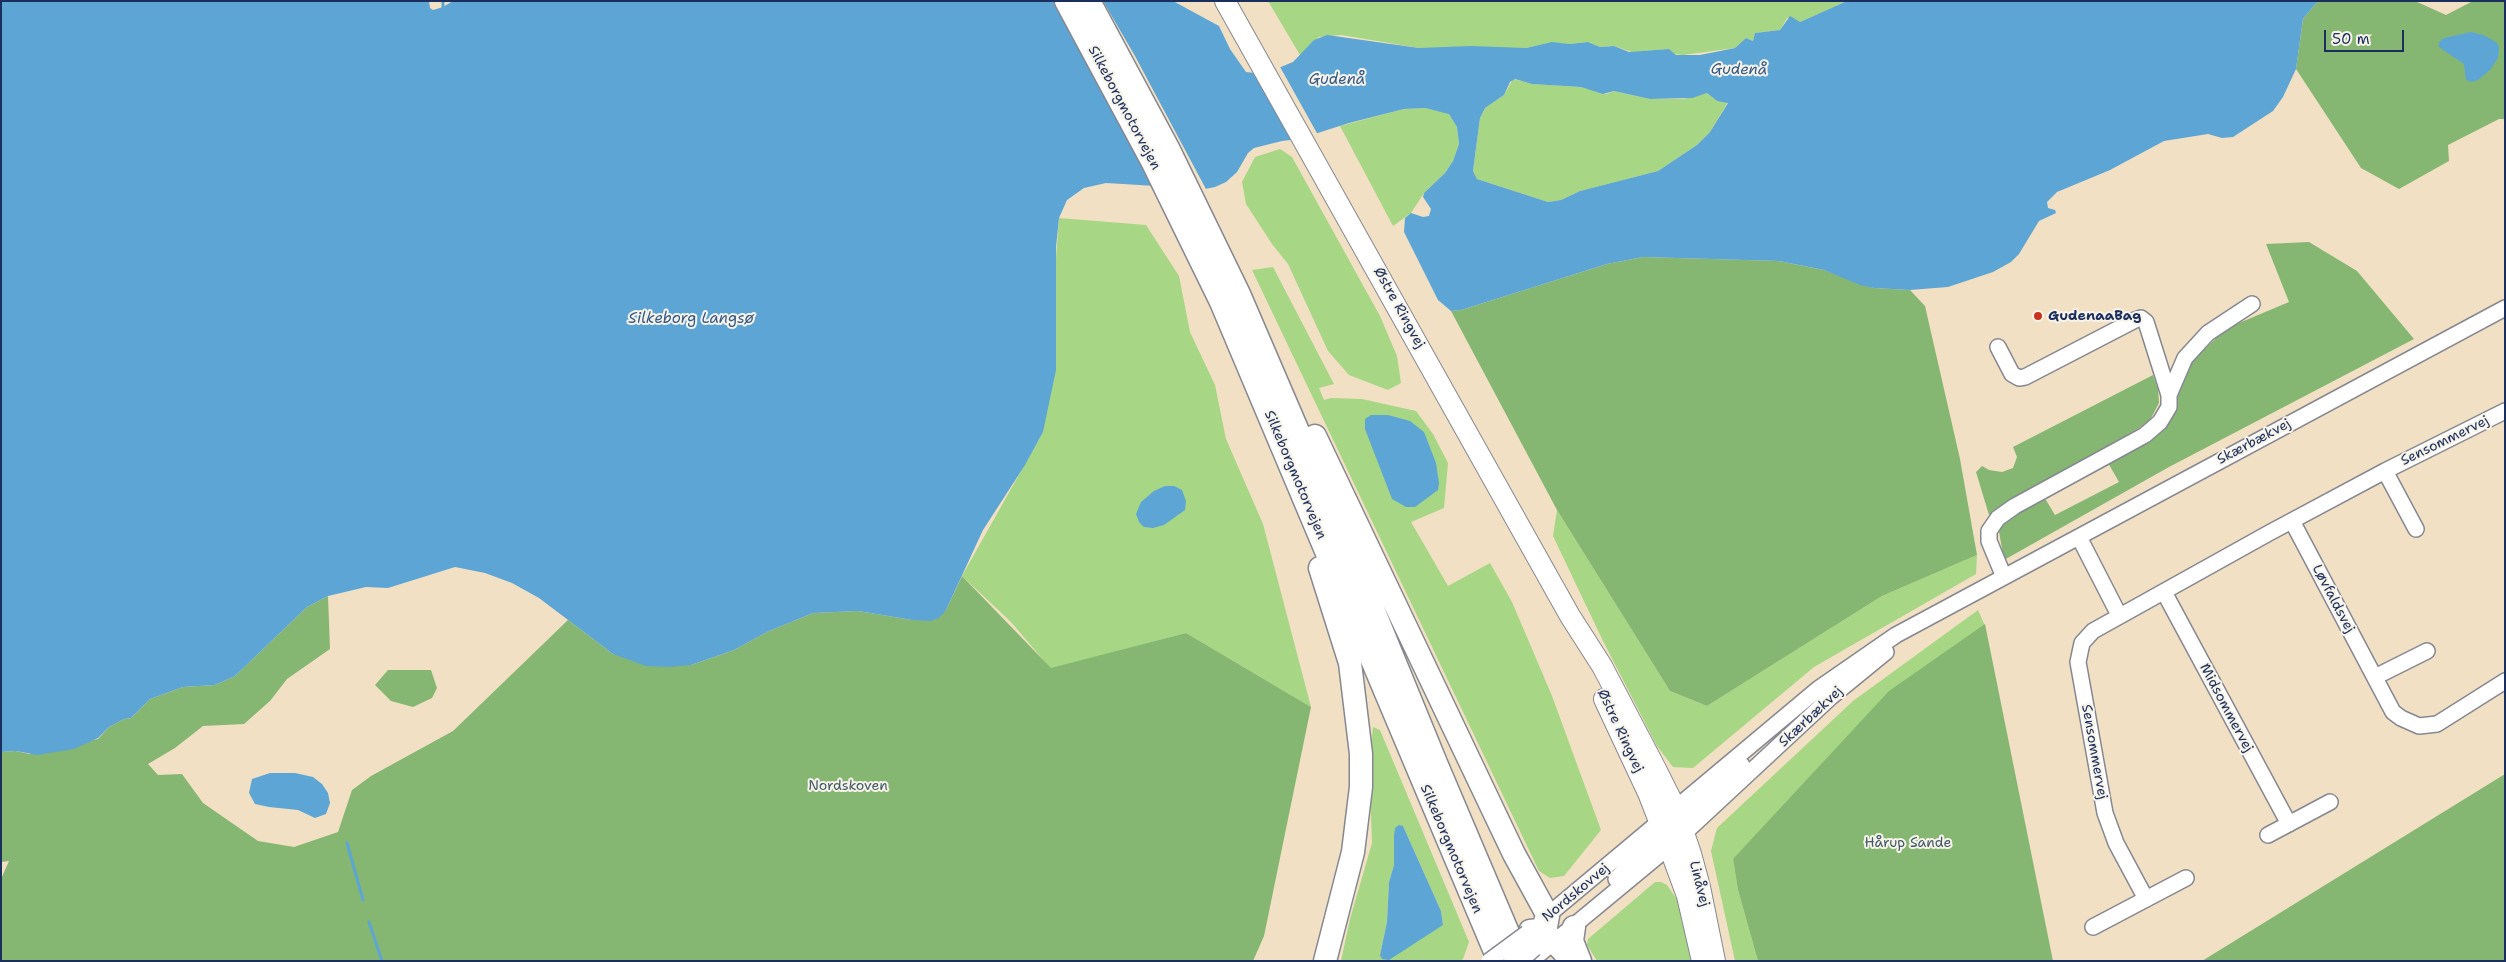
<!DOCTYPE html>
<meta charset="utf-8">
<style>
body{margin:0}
#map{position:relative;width:2506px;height:962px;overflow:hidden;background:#f2e0c4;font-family:"Shantell Sans",sans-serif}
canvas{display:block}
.frame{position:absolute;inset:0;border:2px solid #1b2f5e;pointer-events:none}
.scale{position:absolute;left:2324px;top:30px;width:80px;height:22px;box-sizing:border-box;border:2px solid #1b2f5e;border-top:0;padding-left:6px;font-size:15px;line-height:18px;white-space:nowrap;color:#1b2f5e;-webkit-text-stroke:4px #f7f3e8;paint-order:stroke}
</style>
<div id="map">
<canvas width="2506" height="962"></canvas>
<div class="frame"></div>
<div class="scale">50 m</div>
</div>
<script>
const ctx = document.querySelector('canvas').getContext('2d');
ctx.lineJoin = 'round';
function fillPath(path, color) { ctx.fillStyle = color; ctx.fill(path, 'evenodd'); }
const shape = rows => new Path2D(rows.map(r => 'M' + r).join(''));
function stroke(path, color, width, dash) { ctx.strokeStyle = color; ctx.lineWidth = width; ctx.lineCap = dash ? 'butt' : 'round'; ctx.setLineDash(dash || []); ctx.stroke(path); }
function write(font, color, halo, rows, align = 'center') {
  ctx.font = font + ' "Shantell Sans",sans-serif'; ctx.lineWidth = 4; ctx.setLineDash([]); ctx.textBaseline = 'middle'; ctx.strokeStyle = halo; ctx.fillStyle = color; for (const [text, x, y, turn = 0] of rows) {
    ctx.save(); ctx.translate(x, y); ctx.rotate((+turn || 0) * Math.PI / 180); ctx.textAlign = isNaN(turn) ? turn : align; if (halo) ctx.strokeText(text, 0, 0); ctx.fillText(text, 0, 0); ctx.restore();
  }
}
fillPath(shape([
 [1268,1,1847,1,1800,22,1787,18,1780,30,1755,33,1753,41,1746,38,1735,48,1683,55,1674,54,1669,49,1632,52,1614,46,1600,47,1588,42,1569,44,1548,43,1526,48,1419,48,1341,35,1319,37,1300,55],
 [1513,79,1533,84,1581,87,1606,94,1614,91,1650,99,1684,99,1707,93,1717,101,1728,102,1710,132,1697,145,1658,171,1580,191,1561,200,1548,202,1477,179,1473,171,1480,118,1485,108,1504,95],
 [1425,108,1449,113,1457,127,1459,144,1453,161,1445,173,1424,193,1411,213,1393,226,1340,126,1404,109],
 [1280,149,1292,157,1380,316,1397,356,1401,383,1388,390,1349,375,1328,351,1288,264,1272,244,1246,204,1242,182,1255,157],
 [1059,218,1146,225,1179,276,1190,332,1215,385,1226,439,1263,524,1311,707,1186,633,1051,669,1011,622,962,576,1043,432],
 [1273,267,1334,384,1319,388,1324,400,1331,398,1362,399,1416,411,1433,434,1448,463,1444,508,1411,522,1448,586,1490,563,1512,602,1552,696,1601,830,1564,876,1550,878,1539,871,1252,270],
 [1557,510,1670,691,1707,706,1882,596,1977,555,1976,574,1814,667,1693,768,1673,767,1657,746,1603,641,1553,536],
 [1978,610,1985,626,1733,859,1738,890,1758,961,1735,961,1711,851,1717,828,1853,701],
 [1373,727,1380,730,1469,942,1463,959,1460,961,1341,961,1350,919,1372,843,1369,764],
 [1403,826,1441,911,1443,925,1380,955,1387,922,1389,882,1394,865,1395,828],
 [1655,882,1661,882,1667,885,1678,901,1694,961,1597,961,1587,945,1588,939]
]), '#a7d684');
fillPath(shape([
 [2318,1,2415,1,2446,15,2473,1,2505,1,2505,119,2499,119,2448,145,2449,161,2399,189,2361,168,2296,69,2303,19],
 [2309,242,2357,271,2414,339,2169,467,2004,560,1998,526,2043,495,2055,515,2119,482,2107,461,2162,432,2192,361,2227,328,2289,302,2266,244],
 [1643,257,1779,261,1824,270,1874,288,1910,290,1925,306,1960,459,1977,555,1882,596,1707,706,1670,691,1557,510,1451,311,1461,310,1607,264],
 [2153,375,2158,389,2159,403,2149,422,1989,515,1976,472,1982,466,1989,470,2002,472,2013,468,2017,457,2013,447],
 [962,576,1051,668,1186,633,1311,707,1264,936,1253,961,1,961,1,879,9,861,1,862,1,752,16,751,29,754,98,739,109,727,124,719,131,718,150,699,183,687,215,685,235,676,307,607,328,596,330,649,287,679,270,701,244,724,203,726,175,748,148,764,158,775,182,774,203,803,258,841,294,847,338,832,352,790,371,776,453,731,568,620,613,654,691,665,734,650,767,632,813,613,858,611,912,620,946,610],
 [1985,624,2053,961,1758,961,1738,890,1733,859,1889,691],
 [388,670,431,670,437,688,432,698,413,707,391,701,375,685],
 [2505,774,2505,961,2202,961]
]), '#85b772');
fillPath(shape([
 [1,1,429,1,430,8,433,10,443,7,453,1,1173,1,1219,26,1230,49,1246,72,1264,74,1293,62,1314,40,1327,35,1419,48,1470,46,1526,48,1552,42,1569,44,1588,42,1600,47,1614,46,1629,52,1669,49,1676,55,1700,55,1735,48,1746,38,1753,41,1755,33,1780,30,1790,16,1800,22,1847,1,2318,1,2303,19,2296,69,2283,97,2273,111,2233,137,2222,138,2208,134,2164,141,2110,170,2057,192,2047,202,2048,208,2055,210,2056,213,2039,221,2019,254,2011,262,1993,272,1948,287,1910,290,1874,288,1860,285,1824,270,1779,261,1643,257,1607,264,1461,310,1451,311,1438,300,1404,232,1405,218,1411,213,1423,217,1429,216,1431,209,1423,197,1424,193,1445,173,1453,161,1459,144,1457,127,1449,114,1425,108,1404,109,1349,123,1299,139,1282,141,1254,148,1248,153,1237,172,1226,182,1215,187,1205,189,1106,183,1084,188,1067,200,1059,218,1056,247,1056,370,1043,432,1025,465,983,530,946,610,939,618,930,621,912,620,858,611,813,613,767,632,734,650,691,665,669,667,646,666,613,654,539,598,512,583,485,573,455,567,388,588,366,587,328,596,307,607,235,676,215,685,183,687,150,699,131,718,124,719,109,727,98,738,74,749,37,755,16,751,1,752],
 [1515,79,1532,84,1581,87,1603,94,1614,91,1650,99,1692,98,1707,93,1717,101,1728,103,1710,132,1697,145,1658,171,1580,191,1561,200,1548,202,1477,179,1473,171,1480,118,1485,108,1504,95,1510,82],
 [2471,32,2483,35,2496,42,2499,47,2498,58,2490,70,2478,80,2471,82,2466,80,2464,64,2439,47,2439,42,2444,38],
 [1371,415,1388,415,1410,421,1424,432,1436,463,1439,483,1438,490,1415,507,1406,507,1392,499,1365,429,1365,419],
 [1165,486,1174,486,1182,490,1186,501,1185,510,1164,525,1153,528,1144,527,1139,522,1136,514,1141,502,1154,491],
 [270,773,295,773,313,777,322,784,328,793,330,803,326,814,315,818,298,810,269,807,255,804,249,793,252,779],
 [1399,825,1403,826,1441,911,1443,925,1389,960,1382,959,1380,955,1387,922,1389,882,1394,865,1394,836,1395,828]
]), '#5da5d4');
fillPath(shape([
 [1080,1,1103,1,1135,56,1207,191,1179,190],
 [1279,65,1318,135,1293,143,1252,70,1263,71]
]), '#f2e0c4');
stroke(shape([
 [443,1,443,7],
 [347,843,363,900],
 [369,922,382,961]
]), '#5da5d4', 3);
const minor = shape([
 [1998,347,2012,374,2019,378,2025,377,2135,320,2141,318,2146,322,2169,395],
 [2385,471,2416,529],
 [2292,521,2393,712,2401,718,2419,726,2437,724,2505,681],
 [2079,537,2119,615],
 [2004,577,1989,541,1989,531,1998,518,2015,506,2145,435,2160,422,2169,407,2169,395,2185,358,2208,333,2252,304],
 [2164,592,2289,824],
 [2375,677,2427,651],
 [1675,827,1742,765],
 [2268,835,2330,802],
 [1616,879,1668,825],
 [2146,899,2116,843,2105,813,2078,662,2082,643,2093,631,2269,533,2385,471,2505,411],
 [1542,920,1818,689,1896,635,2505,308],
 [2093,927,2186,878],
 [1531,961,1676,841,1831,697,1886,652]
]);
const major = shape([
 [1225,1,1570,616,1602,666,1655,767,1676,809,1691,854,1700,887,1715,961],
 [1604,699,1648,793,1669,847,1687,896,1702,961]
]);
const highway = shape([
 [1066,1,1152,161,1221,302,1499,961],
 [1089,1,1169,150,1239,294,1349,550,1436,763,1520,961],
 [1315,436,1514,854,1548,916,1546,927,1532,946],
 [1320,568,1350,663,1361,754,1361,787,1353,852,1325,961],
 [1574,927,1572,941,1580,961],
 [1530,931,1539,930,1548,935,1572,961]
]);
stroke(minor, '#868891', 18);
stroke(major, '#868891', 22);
stroke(highway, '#868891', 25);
stroke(minor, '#fff', 15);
stroke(major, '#fff', 20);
stroke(highway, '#fff', 22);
const minorBridge = shape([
 [1489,961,1527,933]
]);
const highwayBridge = shape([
 [1515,961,1532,946]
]);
stroke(minorBridge, '#868891', 18, []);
stroke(highwayBridge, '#868891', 25, []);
stroke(minorBridge, '#fff', 15);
stroke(highwayBridge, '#fff', 22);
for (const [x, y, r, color] of [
 [2038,316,5,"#c8321e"]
]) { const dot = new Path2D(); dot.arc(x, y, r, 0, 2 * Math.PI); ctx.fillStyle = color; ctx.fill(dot); stroke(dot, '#f7f3e8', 2); }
write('14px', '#1b2f5e', '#f7f3e8', [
 ["Silkeborgmotorvejen",1124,108,62],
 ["Østre Ringvej",1399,308,61],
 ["Sensommervej",2445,441,-26],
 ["Skærbækvej",2254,442,-28],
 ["Silkeborgmotorvejen",1295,475,67],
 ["Løvfaldsvej",2333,599,62],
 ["Midsommervej",2226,708,62],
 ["Skærbækvej",1811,717,-43],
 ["Østre Ringvej",1620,731,65],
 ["Sensommervej",2094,752,80],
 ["Silkeborgmotorvejen",1451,849,67],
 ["Linåvej",1699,884,76],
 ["Nordskovvej",1576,893,-40]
]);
write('bold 14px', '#1b2f5e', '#f7f3e8', [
 ["GudenaaBag",2048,316]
], 'left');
write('14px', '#3e5968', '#f7f3e8', [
 ["Nordskoven",848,786],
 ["Hårup Sande",1908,843]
]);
write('italic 15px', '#325887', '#f7f3e8', [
 ["Gudenå",1739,70,1],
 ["Gudenå",1337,80],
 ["Silkeborg Langsø",691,319]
]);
</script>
